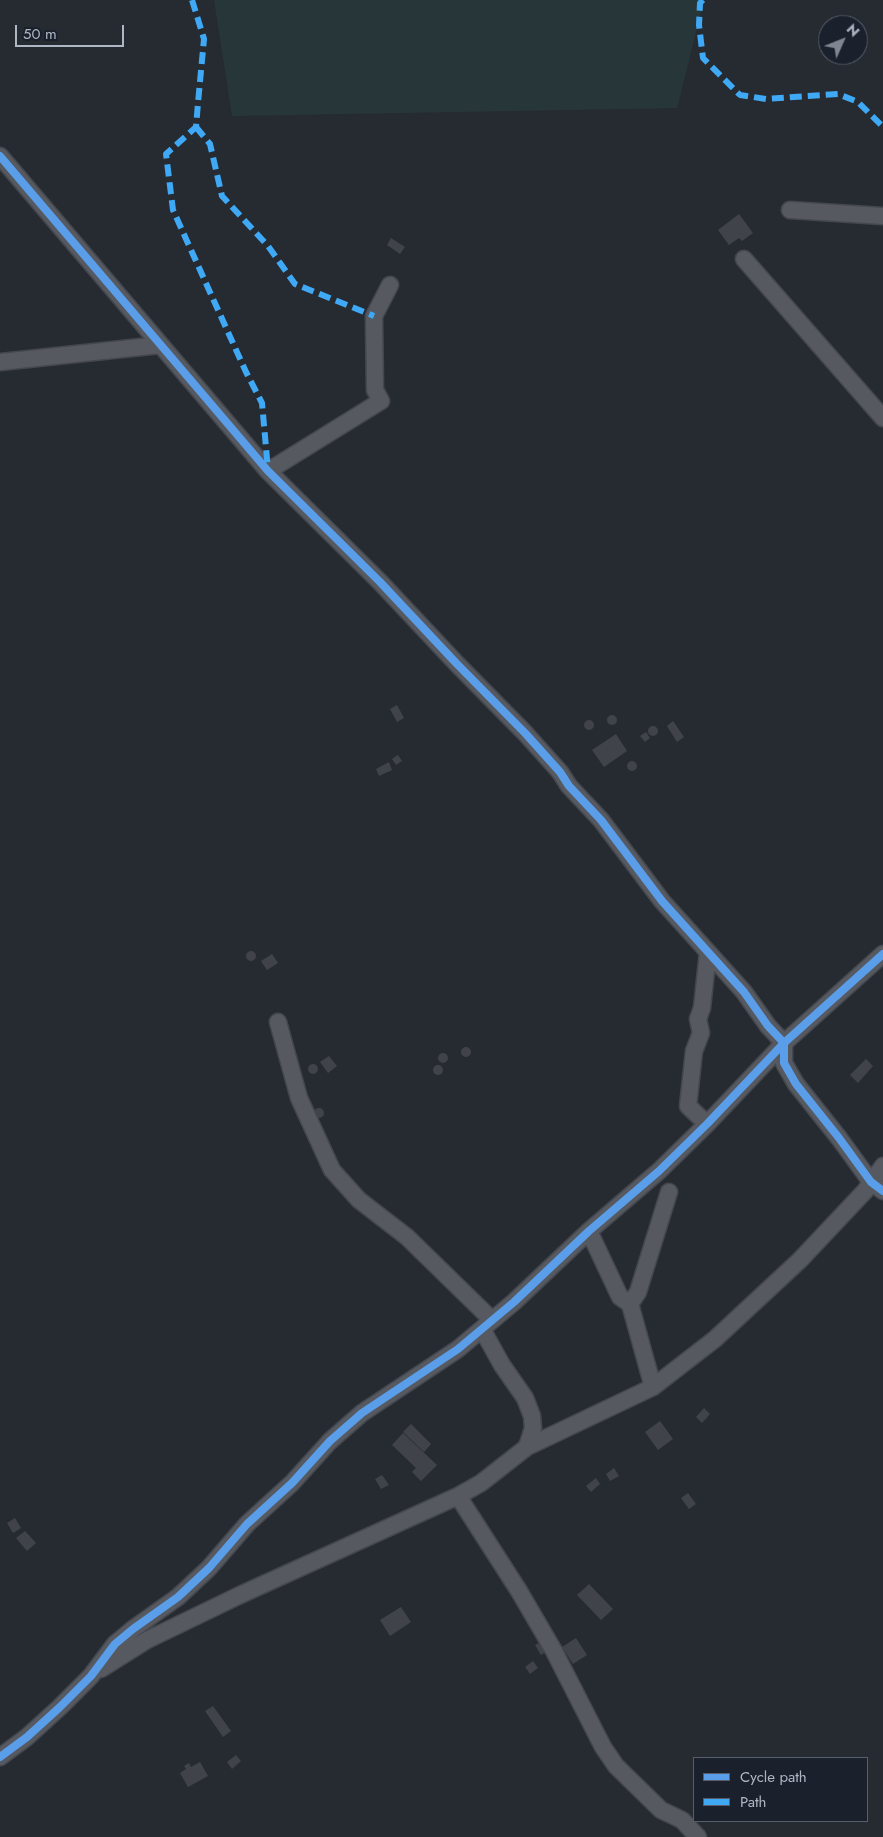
<!DOCTYPE html>
<style>
body{margin:0}
#map{position:relative;width:883px;height:1837px;overflow:hidden;background:#262b32;font-family:Jost,sans-serif}
canvas{display:block}
.legend{position:absolute;left:693px;top:1757px;width:175px;height:65px;box-sizing:border-box;background:#1b212c;border:1px solid #575d69;margin:0;padding:6px 9px;list-style:none;font-size:15px;color:#b0b7c4}
.legend li{display:flex;align-items:center;gap:10px;height:25px}
.legend b{width:25px;border:1px solid #575d69}
.north{position:absolute;left:818px;top:15px;width:50px;height:50px;box-sizing:border-box;background:#1b212c;border:1px solid #575d69;border-radius:50%;rotate:46deg;font-size:14px;font-weight:700;line-height:20px;text-align:center;color:#b0b7c4}
.north::after{content:'';display:block;margin:auto;width:18px;height:22px;background:#808691;clip-path:polygon(50% 0,100% 100%,50% 72%,0 100%)}
.scale{position:absolute;left:15px;top:25px;width:109px;height:22px;box-sizing:border-box;border:2px solid #b0b7c4;border-top:0;padding-left:6px;font-size:15px;line-height:18px;white-space:nowrap;color:#b0b7c4;-webkit-text-stroke:4px #1b212c;paint-order:stroke}
</style>
<div id="map">
<canvas width="883" height="1837"></canvas>
<ul class="legend">
<li><b style="height:6px;background:#5a9eea"></b>Cycle path</li>
<li><b style="height:6px;background:#3fa9f5"></b>Path</li>
</ul>
<div class="north">N</div>
<div class="scale">50 m</div>
</div>
<script>
const ctx = document.querySelector('canvas').getContext('2d');
ctx.lineJoin = 'round';
function fillPath(path, color) { ctx.fillStyle = color; ctx.fill(path, 'evenodd'); }
const shape = rows => new Path2D(rows.map(r => 'M' + r).join(''));
function stroke(path, color, width, dash) { ctx.strokeStyle = color; ctx.lineWidth = width; ctx.lineCap = dash ? 'butt' : 'round'; ctx.setLineDash(dash || []); ctx.stroke(path); }
fillPath(shape([
 [214,0,704,0,677,108,232,116]
]), '#273739');
fillPath(shape([
 [739,214,753,233,742,241,739,238,729,245,718,230],
 [391,238,405,247,400,254,387,245],
 [397,705,404,718,397,722,390,709],
 '607 720a5 5 0 1 1 10 0a5 5 0 1 1-10 0Z',
 '584 725a5 5 0 1 1 10 0a5 5 0 1 1-10 0Z',
 [673,721,684,737,677,742,667,726],
 '648 731a5 5 0 1 1 10 0a5 5 0 1 1-10 0Z',
 [646,732,650,738,645,742,640,736],
 [616,734,627,751,604,767,592,750],
 [398,755,402,761,396,765,392,759],
 '627 766a5 5 0 1 1 10 0a5 5 0 1 1-10 0Z',
 [389,762,392,770,379,776,376,769],
 '246 956a5 5 0 1 1 10 0a5 5 0 1 1-10 0Z',
 [272,954,278,963,267,970,261,961],
 '461 1052a5 5 0 1 1 10 0a5 5 0 1 1-10 0Z',
 '438 1058a5 5 0 1 1 10 0a5 5 0 1 1-10 0Z',
 [329,1056,337,1066,328,1073,320,1062],
 [866,1059,873,1066,858,1083,850,1075],
 '308 1069a5 5 0 1 1 10 0a5 5 0 1 1-10 0Z',
 '433 1070a5 5 0 1 1 10 0a5 5 0 1 1-10 0Z',
 '314 1113a5 5 0 1 1 10 0a5 5 0 1 1-10 0Z',
 [704,1408,710,1414,702,1423,696,1417],
 [660,1421,673,1439,658,1450,645,1432],
 [411,1424,431,1444,424,1452,403,1432],
 [403,1433,437,1465,421,1481,412,1472,416,1468,392,1445],
 [614,1468,619,1476,610,1481,606,1474],
 [382,1475,389,1485,381,1489,375,1479],
 [596,1478,600,1484,591,1492,586,1486],
 [688,1493,696,1504,689,1509,681,1498],
 [15,1518,21,1528,13,1533,7,1523],
 [25,1531,36,1543,27,1551,16,1538],
 [589,1584,613,1609,601,1620,577,1595],
 [401,1607,411,1622,390,1636,380,1620],
 [576,1638,587,1655,573,1664,562,1647],
 [541,1642,547,1651,541,1655,535,1645],
 [533,1661,538,1668,530,1674,525,1667],
 [213,1706,231,1731,223,1737,205,1711],
 [236,1755,241,1761,232,1769,227,1762],
 [200,1762,208,1776,188,1787,180,1773,186,1769,184,1766,189,1763,191,1767]
]), '#40444a');
const minor = shape([
 [0,156,268,471,380,582,457,664,525,733,560,772,569,786,601,820,662,901,744,992,768,1026,784,1043,784,1063,796,1084,839,1138,871,1182,883,1191],
 [790,210,883,216],
 [744,259,883,418],
 [0,362,160,345],
 [268,471,381,401,375,390,374,316,390,285],
 [278,1022,299,1098,332,1170,359,1200,407,1237,492,1320],
 [707,1124,688,1106,694,1051,701,1033,698,1019,702,1008,708,952],
 [589,1231,620,1297,630,1304,653,1387],
 [630,1304,638,1292,669,1192],
 [482,1329,502,1365,525,1398,532,1416,533,1428,527,1447],
 [458,1496,519,1591,554,1651,603,1747,616,1766,661,1810,682,1820,698,1837],
 [101,1669,147,1640,240,1595,458,1496,481,1483,527,1447,653,1387,715,1339,800,1260,865,1191,883,1166],
 [0,1757,27,1737,60,1707,91,1676,115,1644,133,1629,178,1597,209,1568,247,1524,292,1483,330,1441,362,1413,458,1349,514,1302,589,1231,659,1171,707,1124,784,1043,883,954]
]);
stroke(minor, '#44474d', 19);
stroke(minor, '#565960', 16);
stroke(shape([
 [192,0,204,39,198,103,196,127,166,154,173,210,246,372,262,403,268,470],
 [703,0,700,3,699,25,703,58,740,95,766,99,838,94,858,102,883,127],
 [196,127,210,144,222,196,268,246,295,284,374,316]
]), '#3fa9f5', 6, [12, 6]);
stroke(shape([
 [0,156,268,471,380,582,457,664,525,733,560,772,569,786,601,820,662,901,744,992,768,1026,784,1043,784,1063,796,1084,839,1138,871,1182,883,1191],
 [0,1757,27,1737,60,1707,91,1676,115,1644,133,1629,178,1597,209,1568,247,1524,292,1483,330,1441,362,1413,458,1349,514,1302,589,1231,659,1171,707,1124,784,1043,883,954]
]), '#5a9eea', 8);
</script>
